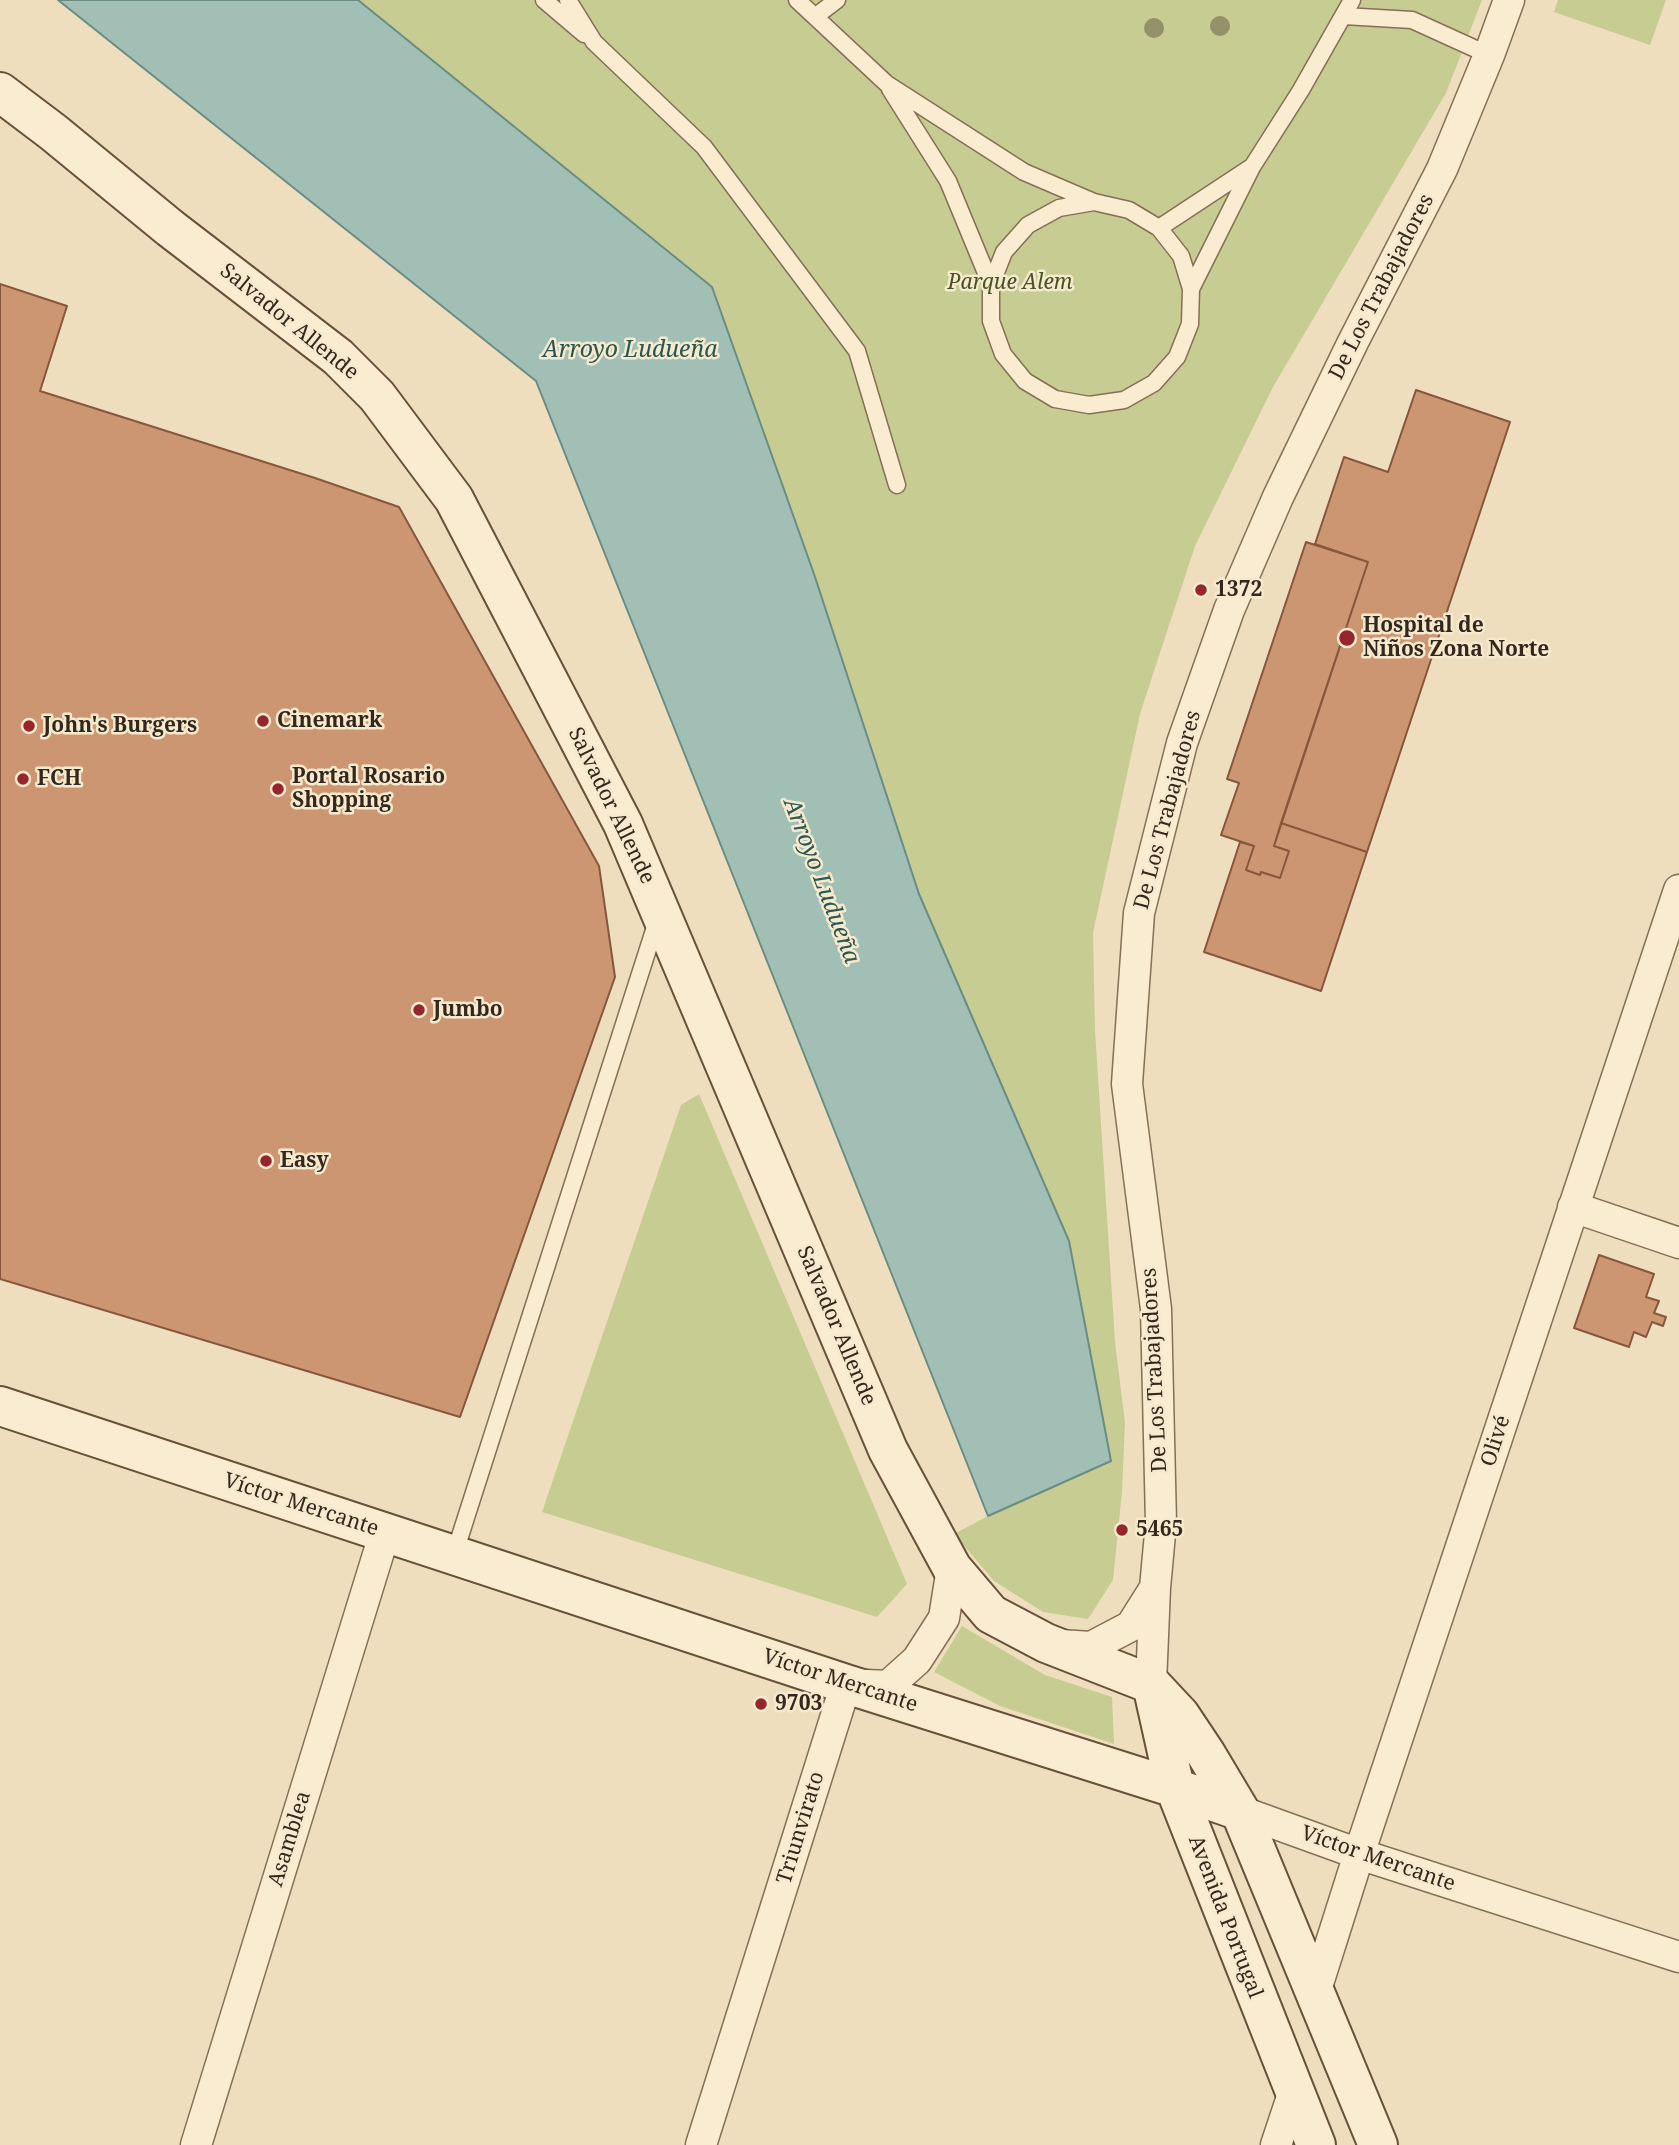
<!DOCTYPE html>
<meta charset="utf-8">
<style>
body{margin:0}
canvas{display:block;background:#eedebe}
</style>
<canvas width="1679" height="2145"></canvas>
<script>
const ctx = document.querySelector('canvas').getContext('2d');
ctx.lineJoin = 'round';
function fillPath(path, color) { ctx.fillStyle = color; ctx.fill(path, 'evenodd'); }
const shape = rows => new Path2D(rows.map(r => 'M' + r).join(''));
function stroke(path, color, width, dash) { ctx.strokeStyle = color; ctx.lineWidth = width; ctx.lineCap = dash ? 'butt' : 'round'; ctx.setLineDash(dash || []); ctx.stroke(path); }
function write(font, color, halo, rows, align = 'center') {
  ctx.font = font + ' "Noto Serif",serif'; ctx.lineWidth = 5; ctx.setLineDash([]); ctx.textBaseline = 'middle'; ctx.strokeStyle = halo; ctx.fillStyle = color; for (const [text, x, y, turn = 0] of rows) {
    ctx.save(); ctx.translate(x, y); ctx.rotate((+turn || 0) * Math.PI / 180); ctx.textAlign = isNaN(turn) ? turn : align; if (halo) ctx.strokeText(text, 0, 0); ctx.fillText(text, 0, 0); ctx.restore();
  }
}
fillPath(shape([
 [358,0,1482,0,1446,93,1273,387,1195,546,1140,714,1093,933,1095,1030,1115,1342,1125,1423,1122,1492,1113,1580,1088,1619,1043,1612,994,1581,954,1534,988,1516,1111,1461,1069,1241,919,894,814,574,712,287],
 [1558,0,1666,0,1650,45,1554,12],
 [699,1094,907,1584,877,1617,542,1512,681,1105],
 [962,1626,1045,1675,1112,1697,1114,1744,1000,1706,934,1672]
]), '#c7cc92');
const water = shape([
 [58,0,358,0,712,287,814,574,919,894,1069,1241,1111,1461,988,1516,536,381,58,0]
]);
fillPath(water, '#a2bfb6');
stroke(water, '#698d83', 2);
const building = shape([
 [0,284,67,306,40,391,315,478,399,507,599,866,615,977,460,1417,0,1279,0,284],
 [1416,390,1510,422,1367,852,1281,823,1368,562,1315,544,1344,457,1388,472,1416,390],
 [1306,542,1368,562,1274,846,1289,851,1280,878,1261,872,1260,875,1246,870,1254,846,1221,835,1239,783,1227,779,1306,542],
 [1281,823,1367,852,1321,991,1204,952,1240,842,1254,846,1246,870,1260,875,1261,872,1280,878,1289,851,1274,846,1281,823],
 [1599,1255,1654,1274,1646,1297,1659,1301,1654,1313,1666,1317,1663,1326,1652,1322,1646,1337,1634,1332,1629,1347,1574,1328,1599,1255]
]);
fillPath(building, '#cd9673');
stroke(building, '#86573c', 2);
const lane = shape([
 [544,0,584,34],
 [568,0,594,42,704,147,857,351,897,485],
 [797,0,887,84,1024,172,1094,202,1129,210,1159,228,1181,256,1191,289,1190,324,1177,357,1154,383,1124,400,1089,405,1055,399,1025,381,1003,354,991,321,991,285,1004,252,1028,225,1059,208,1094,202],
 [816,16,837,0],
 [1344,16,1412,20,1489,55],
 [890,89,948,181,991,285],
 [1159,228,1250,168],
 [1191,289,1252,167,1301,90,1352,0],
 [454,1555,657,921]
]);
const street = shape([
 [1573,1207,1679,1243],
 [1060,1645,1091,1647,1131,1626,1153,1591],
 [1151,1684,1155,1588,1161,1523,1156,1309,1127,1084,1139,913,1182,743,1229,610,1278,497,1353,342,1442,169,1489,55,1509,0],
 [1240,1811,1359,1854,1679,1957],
 [1315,1993,1359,1854,1679,890],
 [196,2145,385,1532],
 [701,2145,846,1684,888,1686,917,1660,944,1618,952,1568],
 [1276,2145,1294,2091]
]);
const secondary = shape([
 [0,92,53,132,170,228,338,357,377,396,454,499,623,824,888,1450,952,1568,991,1614,1046,1643,1151,1684,1180,1715,1206,1754,1240,1811,1378,2145],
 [0,1406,846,1684,1175,1788,1240,1811],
 [1153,1689,1175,1788,1316,2145]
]);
stroke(lane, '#866f57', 19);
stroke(street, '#866f57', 33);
stroke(secondary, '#68503a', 42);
stroke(lane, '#f9ecd1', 16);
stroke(street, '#f9ecd1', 30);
stroke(secondary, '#f9ecd1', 38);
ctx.fillStyle = '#939168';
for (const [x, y] of [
 [1220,26],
 [1154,28]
]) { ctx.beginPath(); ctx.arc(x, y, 10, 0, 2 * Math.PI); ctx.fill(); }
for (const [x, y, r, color] of [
 [1201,590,7,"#96262b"],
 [1347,638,9,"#96262b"],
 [263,721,7,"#96262b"],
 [29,726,7,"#96262b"],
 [23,779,7,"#96262b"],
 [278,789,7,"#96262b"],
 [419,1010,7,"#96262b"],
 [266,1161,7,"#96262b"],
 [1122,1530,7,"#96262b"],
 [761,1704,7,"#96262b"]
]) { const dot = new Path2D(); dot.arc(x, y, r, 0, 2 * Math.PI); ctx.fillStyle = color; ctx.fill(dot); stroke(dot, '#f5e9ce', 2.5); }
write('italic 21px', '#485222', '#f5e9ce', [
 ["Parque Alem",1010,283]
]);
write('21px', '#35271c', '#f5e9ce', [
 ["De Los Trabajadores",1382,287,-63],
 ["Salvador Allende",289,322,39],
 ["Salvador Allende",611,806,64],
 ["De Los Trabajadores",1168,810,-75],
 ["Salvador Allende",836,1326,67],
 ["De Los Trabajadores",1155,1370,-93],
 ["Olivé",1496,1441,-72],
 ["Víctor Mercante",301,1505,18],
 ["Víctor Mercante",840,1681,18],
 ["Triunvirato",801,1828,-73],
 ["Asamblea",290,1839,-73],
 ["Víctor Mercante",1378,1859,19],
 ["Avenida Portugal",1225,1917,69]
]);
write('bold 21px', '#35271c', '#f5e9ce', [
 ["1372",1215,590],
 ["Hospital de",1363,626],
 ["Niños Zona Norte",1363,650],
 ["Cinemark",277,721],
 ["John's Burgers",43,726],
 ["Portal Rosario",292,777],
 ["Shopping",292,801],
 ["FCH",37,779],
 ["Jumbo",433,1010],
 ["Easy",280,1161],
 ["5465",1136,1530],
 ["9703",775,1704]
], 'left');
write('italic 23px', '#2b5651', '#f5e9ce', [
 ["Arroyo Ludueña",630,350],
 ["Arroyo Ludueña",821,881,69]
]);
</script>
